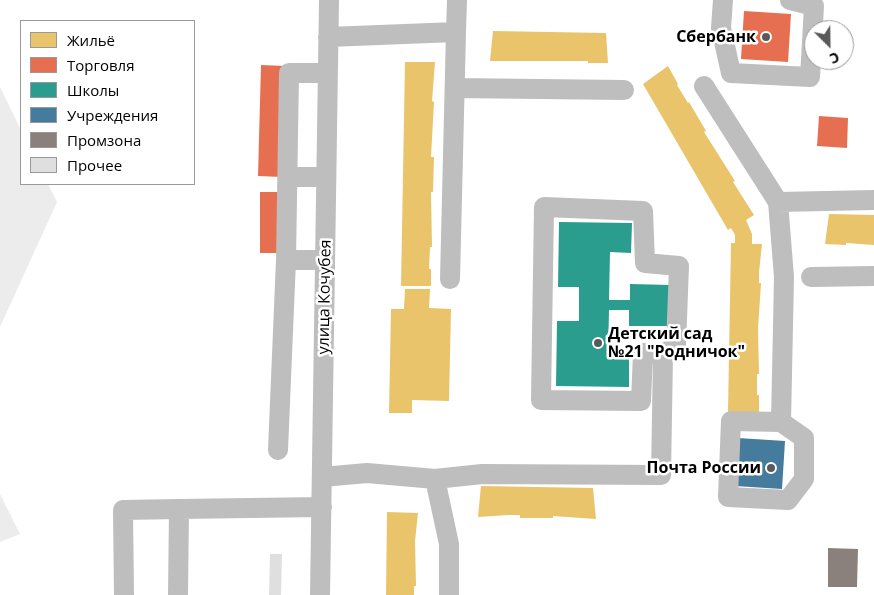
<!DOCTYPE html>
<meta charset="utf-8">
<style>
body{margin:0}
#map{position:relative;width:874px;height:595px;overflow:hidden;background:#fff;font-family:"Open Sans",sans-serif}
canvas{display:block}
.legend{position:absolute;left:20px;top:20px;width:175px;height:165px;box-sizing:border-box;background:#fff;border:1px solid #999;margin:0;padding:6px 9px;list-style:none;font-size:15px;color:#000}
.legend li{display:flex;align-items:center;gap:10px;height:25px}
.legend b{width:25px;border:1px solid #999}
.north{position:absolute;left:804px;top:20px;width:50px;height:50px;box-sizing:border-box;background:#fff;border:1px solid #999;border-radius:50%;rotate:157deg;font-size:14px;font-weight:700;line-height:20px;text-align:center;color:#000}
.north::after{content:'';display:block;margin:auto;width:18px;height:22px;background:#595959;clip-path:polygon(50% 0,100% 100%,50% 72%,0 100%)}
</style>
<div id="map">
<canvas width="874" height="595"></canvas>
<ul class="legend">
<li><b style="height:14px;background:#e9c46a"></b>Жильё</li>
<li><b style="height:14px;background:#e76f51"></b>Торговля</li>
<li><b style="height:14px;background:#2a9d8f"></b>Школы</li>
<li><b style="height:14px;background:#457b9d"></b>Учреждения</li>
<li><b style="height:14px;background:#8a817c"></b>Промзона</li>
<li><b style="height:14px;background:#dfdfdf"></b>Прочее</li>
</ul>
<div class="north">С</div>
</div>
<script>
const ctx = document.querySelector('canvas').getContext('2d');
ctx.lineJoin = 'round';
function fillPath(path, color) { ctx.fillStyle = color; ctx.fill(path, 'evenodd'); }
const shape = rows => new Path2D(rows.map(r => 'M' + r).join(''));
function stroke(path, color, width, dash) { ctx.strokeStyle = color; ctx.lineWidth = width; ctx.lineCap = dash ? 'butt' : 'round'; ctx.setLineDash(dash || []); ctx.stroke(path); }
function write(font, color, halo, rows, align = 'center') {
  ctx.font = font + ' "Open Sans",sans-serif'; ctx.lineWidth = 5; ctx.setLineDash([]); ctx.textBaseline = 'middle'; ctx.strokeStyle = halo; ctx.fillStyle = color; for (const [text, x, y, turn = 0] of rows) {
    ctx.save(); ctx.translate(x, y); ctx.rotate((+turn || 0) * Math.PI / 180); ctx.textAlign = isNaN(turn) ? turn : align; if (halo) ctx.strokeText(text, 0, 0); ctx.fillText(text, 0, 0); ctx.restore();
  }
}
fillPath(shape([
 [0,87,21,130,21,184,48,184,57,202,0,327],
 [0,494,20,534,0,542]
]), '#ececec');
fillPath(shape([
 [493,31,606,33,608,63,588,63,588,61,490,61],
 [405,62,435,62,432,101,434,102,431,157,434,157,433,192,431,192,432,247,430,247,429,269,431,269,431,286,401,286],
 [668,66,678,84,677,85,688,103,689,102,706,131,704,132,735,181,733,182,754,215,746,220,752,234,752,244,762,244,759,272,759,283,761,283,758,329,759,374,757,374,757,395,759,395,759,413,728,412,731,243,735,243,735,235,731,228,728,230,643,84],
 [829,214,874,215,874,245,846,243,846,245,825,244],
 [405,289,430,289,429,308,451,309,449,401,412,400,412,413,389,413,391,309,404,309],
 [481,486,593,488,596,519,553,516,553,518,520,518,520,515,509,515,478,517],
 [387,512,418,513,415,541,416,586,414,586,414,595,386,595]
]), '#e9c46a');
fillPath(shape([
 [744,11,791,14,788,62,741,59],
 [261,65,285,66,282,177,258,176],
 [819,116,848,118,847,148,817,146],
 [260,192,278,192,278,253,260,253]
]), '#e76f51');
fillPath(shape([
 [559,222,632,223,631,253,610,252,609,300,630,300,630,284,671,285,670,326,629,326,629,310,609,310,608,357,629,358,629,387,556,386,557,321,579,321,579,287,558,287]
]), '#2a9d8f');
fillPath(shape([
 [738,438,785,441,782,489,735,486]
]), '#457b9d');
fillPath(shape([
 [828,548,858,549,857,587,828,587]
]), '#8a817c');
fillPath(shape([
 [270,554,282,554,281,595,269,595]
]), '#dfdfdf');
stroke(shape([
 [723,0,721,28,731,73,810,77,814,6,790,0],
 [456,32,457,0],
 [328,37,456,32,450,279],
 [704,86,778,202,784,277,781,422,804,438,804,479,788,500,728,497,731,421,781,422],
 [455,88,624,90],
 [287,177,326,177],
 [778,202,874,200],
 [286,260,289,73,328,73],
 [811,277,874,276],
 [278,450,286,260,325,260],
 [322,477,367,473,435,479,449,544,449,595],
 [435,479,482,474,661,475,663,354,676,346,679,266,645,263,643,211,544,207,541,400,641,401,643,353,663,354],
 [124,595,123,510,179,509],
 [178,595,179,509,322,507],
 [320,595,329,0]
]), '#bebebe', 20);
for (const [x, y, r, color] of [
 [766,37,5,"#595959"],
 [598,343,5,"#595959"],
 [771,468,5,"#595959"]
]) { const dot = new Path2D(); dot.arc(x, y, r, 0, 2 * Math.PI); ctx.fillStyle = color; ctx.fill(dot); stroke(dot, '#fff', 2); }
write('bold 16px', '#000', '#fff', [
 ["Сбербанк",756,37],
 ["Детский сад",608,334,"left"],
 ["№21 \"Родничок\"",608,352,"left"],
 ["Почта России",761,468]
], 'right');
write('16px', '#000', '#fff', [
 ["улица Кочубея",325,297,-89]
]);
</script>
